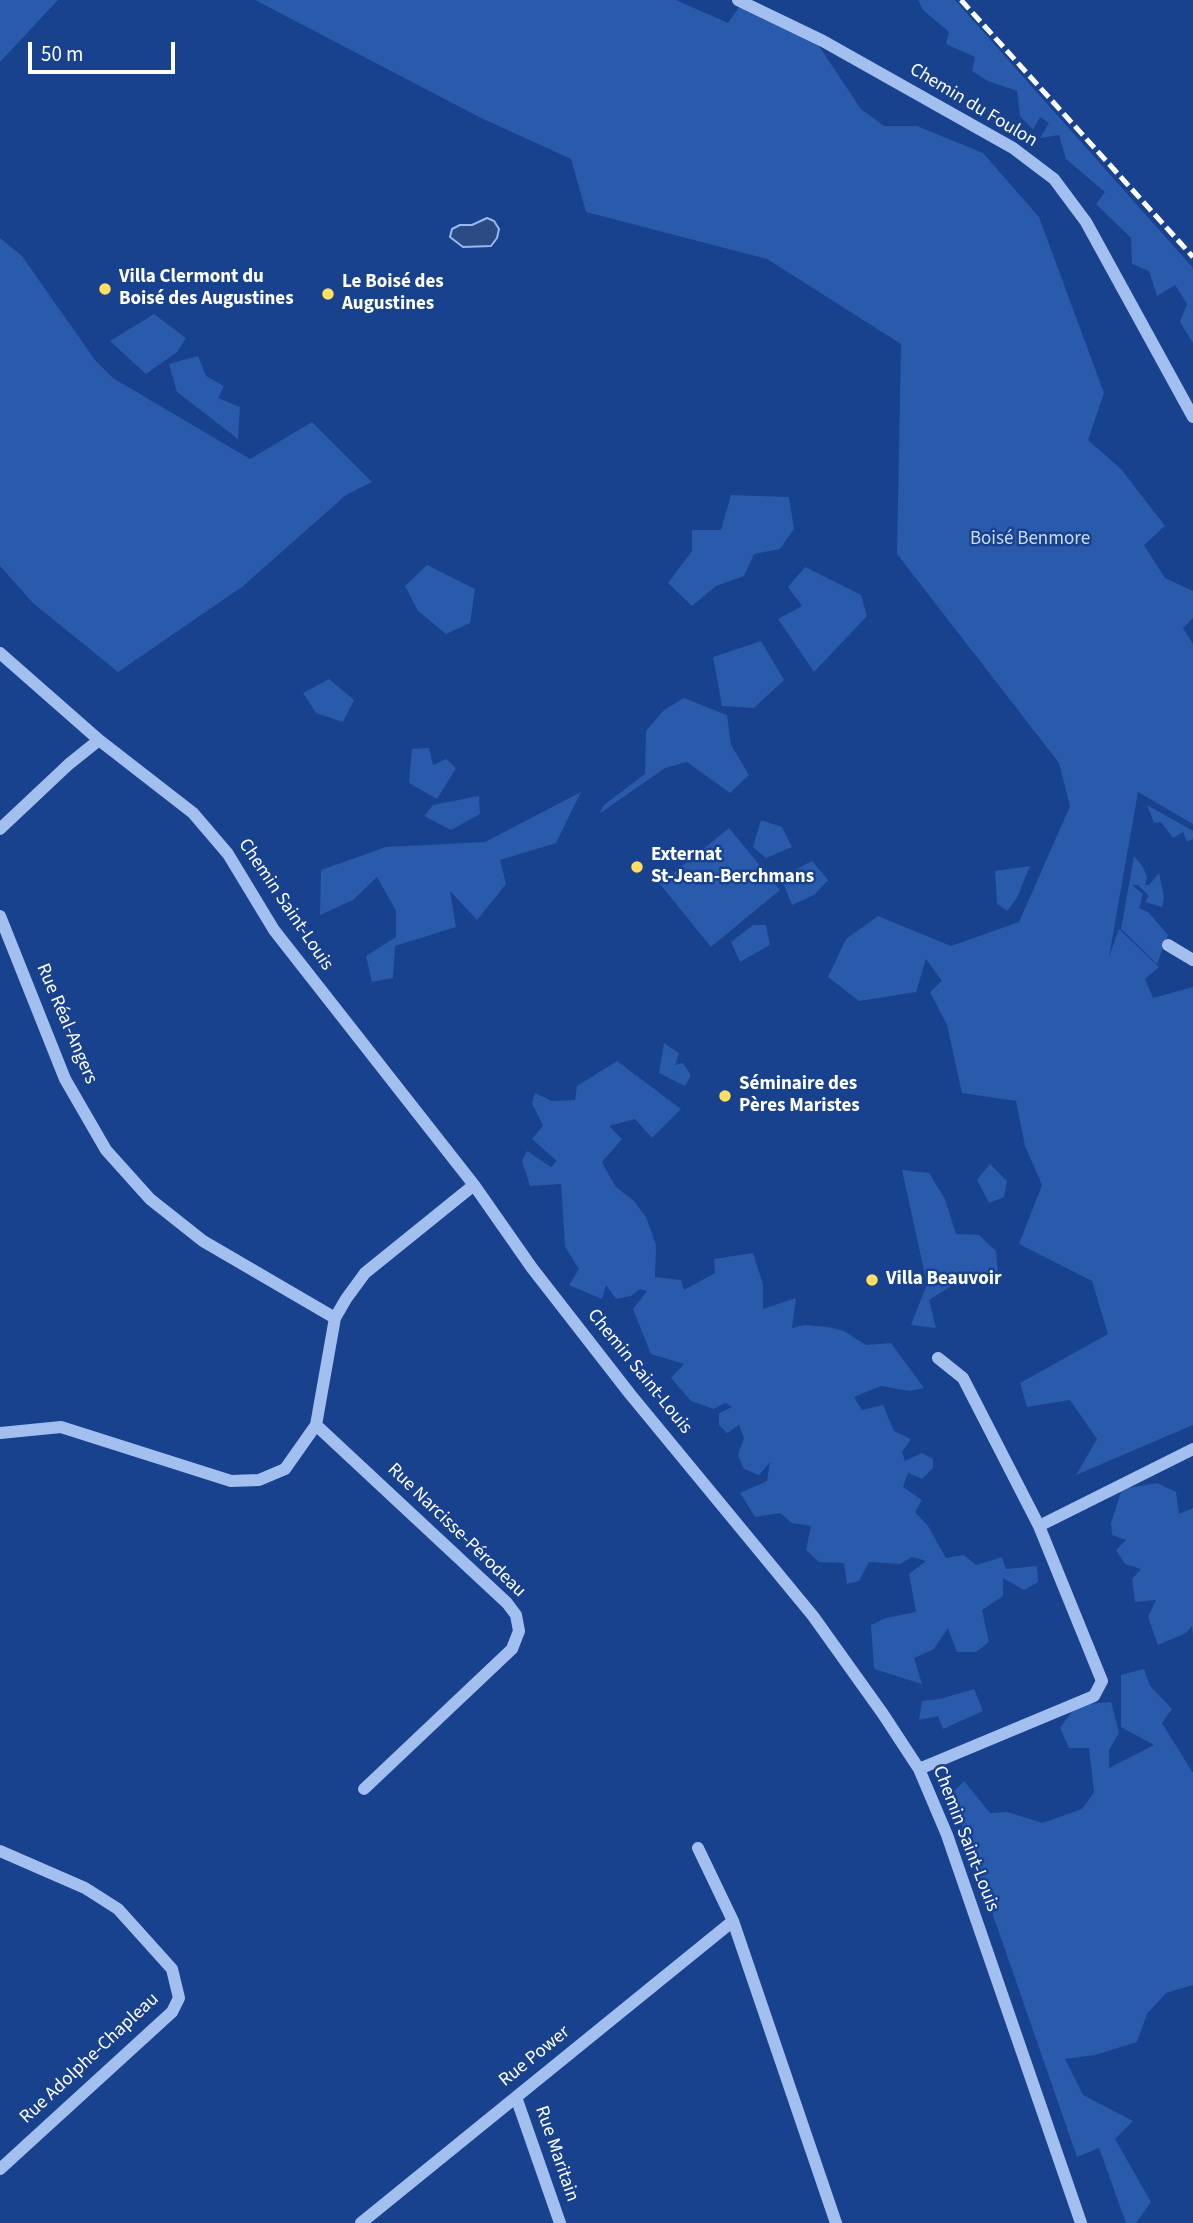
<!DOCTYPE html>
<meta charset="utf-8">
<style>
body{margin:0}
#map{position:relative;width:1193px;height:2223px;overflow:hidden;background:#18418e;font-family:"Source Sans 3",sans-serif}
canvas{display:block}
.scale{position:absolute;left:28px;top:42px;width:147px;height:32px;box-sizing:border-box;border:4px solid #fff;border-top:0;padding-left:9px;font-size:21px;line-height:24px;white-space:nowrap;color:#fff;-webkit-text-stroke:5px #18418e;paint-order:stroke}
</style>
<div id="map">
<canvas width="1193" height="2223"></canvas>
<div class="scale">50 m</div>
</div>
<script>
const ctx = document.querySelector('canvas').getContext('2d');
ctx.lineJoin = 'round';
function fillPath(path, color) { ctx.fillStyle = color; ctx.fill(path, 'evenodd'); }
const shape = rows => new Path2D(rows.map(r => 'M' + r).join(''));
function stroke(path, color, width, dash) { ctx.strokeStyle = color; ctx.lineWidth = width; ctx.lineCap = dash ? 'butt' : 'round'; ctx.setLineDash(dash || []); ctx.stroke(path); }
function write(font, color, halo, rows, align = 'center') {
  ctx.font = font + ' "Source Sans 3",sans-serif'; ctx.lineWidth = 5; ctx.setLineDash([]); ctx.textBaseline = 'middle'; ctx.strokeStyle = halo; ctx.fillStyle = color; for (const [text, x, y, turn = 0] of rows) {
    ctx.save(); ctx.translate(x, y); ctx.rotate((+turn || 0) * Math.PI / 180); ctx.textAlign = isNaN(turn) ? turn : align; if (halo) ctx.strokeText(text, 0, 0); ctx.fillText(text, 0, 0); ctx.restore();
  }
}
fillPath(shape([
 [0,0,58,0,0,62],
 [255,0,676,0,728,23,740,6,813,37,861,109,884,126,917,126,983,153,1039,217,1104,393,1088,440,1121,469,1165,526,1144,545,1165,578,1193,591,1193,618,1183,628,1193,644,1193,824,1138,792,1109,957,1119,929,1159,967,1145,979,1153,998,1193,987,1193,1425,1076,1475,1097,1439,1070,1400,1027,1407,1020,1383,1108,1334,1092,1281,1019,1244,1042,1185,1025,1146,1016,1101,962,1093,947,1025,930,992,942,981,926,959,916,992,859,1001,828,977,846,939,878,916,951,946,1019,922,1070,806,1059,763,897,554,901,344,767,259,586,212,571,159,481,118],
 [918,0,955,0,1193,268,1193,343,1180,322,1187,304,1175,285,1157,296,1149,271,1132,264,1131,238,1096,204,1105,192,1066,159,1059,135,1040,138,1049,123,1040,117,1033,130,1020,116,1017,91,988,81,972,71,975,57,946,44,949,32,923,10],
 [0,238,22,256,95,360,113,378,250,459,312,422,372,482,346,495,242,587,118,672,33,603,0,566],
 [154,314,186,338,177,352,146,374,110,341],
 [198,356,206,376,224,386,218,398,240,407,238,439,177,392,169,364],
 [731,495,789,497,794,529,780,549,754,554,744,576,716,586,692,606,668,583,692,551,692,530,721,530],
 [427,565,475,589,470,623,446,634,418,611,405,586],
 [805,567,861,595,867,616,814,672,778,619,802,606,788,587],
 [761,641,784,680,754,708,722,706,713,657],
 [329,679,354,700,343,722,316,713,303,693],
 [684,698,727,715,731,745,749,775,730,793,687,762,665,768,599,814,604,805,645,774,646,731,664,710],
 [429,748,433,765,446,759,456,768,437,799,409,783,412,749],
 [581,792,556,843,500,860,506,884,477,920,450,891,456,927,395,946,393,978,372,982,366,956,396,937,396,911,377,877,353,900,320,915,321,870,386,847,485,842],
 [479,796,480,814,451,830,424,816,433,805],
 [1147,805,1193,831,1193,839,1187,842,1183,832,1173,838,1161,822,1154,823],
 [761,820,782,827,792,847,766,858,753,847],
 [729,828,780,890,711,947,660,884],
 [1134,856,1143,867,1147,877,1145,885,1149,885,1159,873,1164,897,1162,907,1145,902,1149,896,1138,885,1132,885,1143,894,1139,908,1148,912,1168,935,1157,964,1121,929],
 [812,861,828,880,814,895,792,905,781,877],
 [1030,866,1017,898,1007,911,997,904,995,871],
 [753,925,766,925,770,945,740,962,731,942],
 [664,1043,679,1053,675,1065,683,1063,691,1075,685,1086,659,1073],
 [617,1061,681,1109,652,1138,635,1119,609,1126,622,1139,602,1162,615,1186,635,1202,646,1217,656,1245,655,1277,681,1280,684,1290,715,1273,714,1259,753,1253,763,1284,763,1309,796,1298,792,1328,804,1325,828,1327,844,1331,866,1345,891,1343,924,1388,910,1391,881,1386,854,1397,862,1410,883,1405,894,1431,911,1439,902,1452,905,1461,922,1453,933,1459,933,1468,922,1479,908,1473,903,1487,922,1500,915,1512,928,1526,946,1558,964,1555,976,1565,1002,1557,1006,1569,1037,1566,1038,1582,1024,1590,1003,1578,1003,1596,982,1610,989,1642,976,1652,957,1652,948,1628,934,1649,914,1658,922,1684,874,1669,871,1625,886,1618,916,1612,909,1574,926,1561,912,1557,900,1564,869,1562,859,1581,847,1584,844,1563,819,1562,806,1550,811,1526,792,1523,780,1513,755,1517,740,1493,767,1481,770,1462,759,1475,744,1469,738,1455,744,1438,739,1425,727,1433,719,1425,719,1413,732,1407,725,1403,714,1409,691,1401,671,1378,684,1364,651,1354,633,1309,647,1291,640,1289,631,1296,616,1299,606,1285,602,1299,569,1285,579,1269,565,1247,561,1184,530,1186,522,1161,527,1151,551,1167,557,1161,532,1139,543,1126,532,1103,535,1093,552,1101,575,1100,577,1086],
 [990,1164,1007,1181,1004,1197,989,1203,977,1180],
 [902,1170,929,1173,945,1199,956,1234,979,1235,996,1251,998,1273,959,1281,929,1300,936,1328,911,1325,927,1284],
 [1157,1483,1176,1492,1179,1514,1193,1508,1193,1637,1192,1626,1186,1633,1158,1645,1148,1617,1156,1600,1135,1602,1132,1579,1141,1569,1125,1564,1116,1550,1126,1540,1112,1535,1111,1523,1122,1489],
 [1144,1669,1150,1686,1172,1709,1162,1723,1193,1773,1193,1985,1166,1993,1147,2014,1137,2042,1095,2055,1065,2059,1083,2095,1133,2121,1115,2139,1151,2202,1136,2223,1126,2223,1099,2148,1077,2157,951,1794,964,1781,990,1813,1008,1812,1042,1823,1082,1809,1094,1792,1089,1748,1069,1748,1060,1728,1077,1705,1111,1702,1119,1733,1109,1750,1109,1768,1154,1745,1121,1727,1121,1675],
 [974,1689,983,1711,943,1729,938,1716,919,1720,922,1701,940,1699]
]), '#2a5aac');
const water = shape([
 [487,218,494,221,499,229,497,238,491,246,463,247,450,237,452,229,460,225,472,225,487,218]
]);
fillPath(water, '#2c4b84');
stroke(water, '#96b9f1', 2);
stroke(shape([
 [738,0,823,41,1013,148,1054,179,1086,222,1193,417],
 [0,653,99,740,193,813,228,854,274,930,474,1185,532,1268,630,1394,813,1616,883,1714,919,1769,947,1835,1081,2223],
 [0,829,69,764,99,740],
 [0,916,65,1079,106,1150,150,1199,203,1241,335,1318],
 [1168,945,1193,960],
 [316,1425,507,1603,516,1615,519,1631,512,1649,364,1789],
 [0,1433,61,1427,231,1481,259,1480,285,1469,316,1425,335,1318,346,1299,365,1273,474,1185],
 [1039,1526,1193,1449],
 [919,1769,1094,1696,1102,1681,1039,1526,963,1378,938,1358],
 [698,1848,733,1921,836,2223],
 [0,1851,85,1888,118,1909,172,1969,179,1998,172,2012,0,2169],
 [516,2097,560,2223],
 [361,2223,733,1921]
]), '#a3bfef', 12);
stroke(shape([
 [961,0,1193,257]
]), '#fff', 5, [12, 5]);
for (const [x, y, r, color] of [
 [105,289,7,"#ffde61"],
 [328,294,7,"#ffde61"],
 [637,867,7,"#ffde61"],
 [725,1096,7,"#ffde61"],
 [872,1280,7,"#ffde61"]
]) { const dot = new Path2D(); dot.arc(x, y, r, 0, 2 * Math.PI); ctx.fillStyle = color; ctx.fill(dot); stroke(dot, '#18418e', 2.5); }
write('19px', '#fff', '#18418e', [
 ["Chemin du Foulon",973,106,31],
 ["Chemin Saint-Louis",285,905,56],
 ["Rue Réal-Angers",66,1024,67],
 ["Chemin Saint-Louis",639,1372,51],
 ["Rue Narcisse-Pérodeau",456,1531,44],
 ["Chemin Saint-Louis",965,1839,69],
 ["Rue Power",535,2057,-39],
 ["Rue Adolphe-Chapleau",90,2059,-43],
 ["Rue Maritain",556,2154,71]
]);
write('bold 19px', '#fff', '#18418e', [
 ["Villa Clermont du",119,278],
 ["Boisé des Augustines",119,300],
 ["Le Boisé des",342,283],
 ["Augustines",342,305],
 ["Externat",651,856],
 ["St-Jean-Berchmans",651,878],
 ["Séminaire des",739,1085],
 ["Pères Maristes",739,1107],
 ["Villa Beauvoir",886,1280]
], 'left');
write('19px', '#c9dcfb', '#18418e', [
 ["Boisé Benmore",1030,540]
]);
</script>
